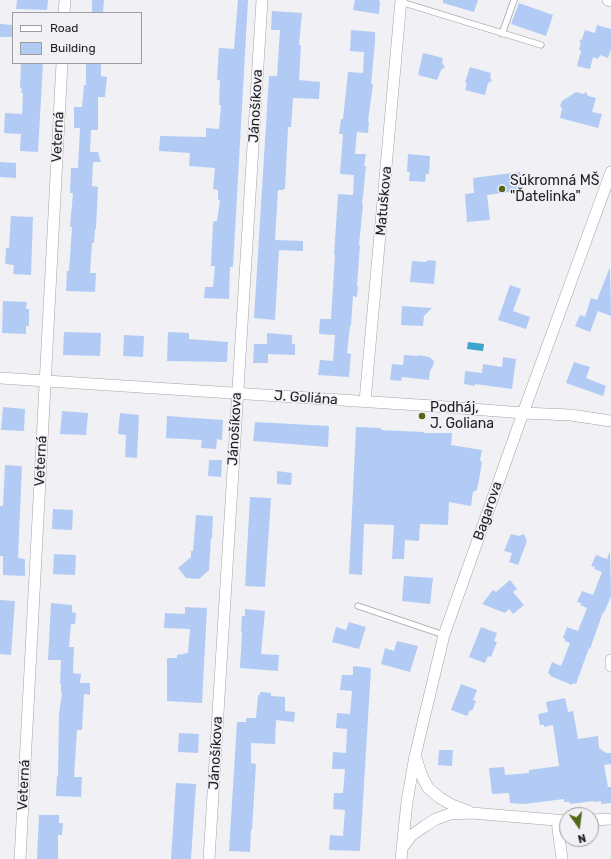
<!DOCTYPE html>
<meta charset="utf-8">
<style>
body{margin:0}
#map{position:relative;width:611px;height:859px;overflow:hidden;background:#f1f0f5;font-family:Rubik,sans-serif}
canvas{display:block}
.legend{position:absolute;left:12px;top:12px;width:130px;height:52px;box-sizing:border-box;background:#f1f0f5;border:1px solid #9d9ca0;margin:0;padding:5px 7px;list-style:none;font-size:12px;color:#1f1e20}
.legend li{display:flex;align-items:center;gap:8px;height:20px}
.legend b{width:20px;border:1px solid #9d9ca0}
.north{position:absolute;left:559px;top:807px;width:40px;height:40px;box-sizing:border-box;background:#f1f0f5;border:1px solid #9d9ca0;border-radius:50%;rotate:166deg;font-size:11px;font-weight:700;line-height:16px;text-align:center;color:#1f1e20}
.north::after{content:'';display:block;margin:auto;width:14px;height:18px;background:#516817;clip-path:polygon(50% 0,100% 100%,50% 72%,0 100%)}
</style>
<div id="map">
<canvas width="611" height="859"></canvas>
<ul class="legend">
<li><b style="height:5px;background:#fff"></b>Road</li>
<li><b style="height:11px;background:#b2cbf5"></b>Building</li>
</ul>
<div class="north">N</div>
</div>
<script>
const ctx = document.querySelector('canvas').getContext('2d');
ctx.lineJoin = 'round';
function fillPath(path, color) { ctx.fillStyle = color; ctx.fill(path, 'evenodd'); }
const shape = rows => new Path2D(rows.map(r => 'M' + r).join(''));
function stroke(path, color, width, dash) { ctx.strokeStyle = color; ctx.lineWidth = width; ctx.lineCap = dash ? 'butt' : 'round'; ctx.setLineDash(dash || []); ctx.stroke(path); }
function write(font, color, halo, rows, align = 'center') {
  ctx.font = font + ' Rubik,sans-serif'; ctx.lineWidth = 3; ctx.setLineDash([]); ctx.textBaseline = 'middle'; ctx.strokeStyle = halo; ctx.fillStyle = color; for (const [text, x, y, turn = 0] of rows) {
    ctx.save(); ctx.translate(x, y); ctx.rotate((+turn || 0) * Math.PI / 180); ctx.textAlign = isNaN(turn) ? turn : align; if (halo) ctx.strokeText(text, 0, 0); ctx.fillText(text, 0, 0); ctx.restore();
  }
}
fillPath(shape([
 [468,342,484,344,483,351,467,349]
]), '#3da4cb');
fillPath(shape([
 [17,0,48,0,47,10,16,9],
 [92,0,104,0,103,13,92,13],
 [238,0,248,0,233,267,230,267,229,299,204,298,205,287,213,287,215,266,211,266,213,224,214,221,217,221,220,200,218,200,218,190,213,189,215,168,189,166,190,153,159,151,160,136,206,137,206,128,219,129,221,105,219,105,220,80,217,80,219,48,234,49],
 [355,0,379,0,380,3,379,14,353,10],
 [443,0,478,0,474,12,443,3],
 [519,3,553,15,546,36,511,24],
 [272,11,302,13,299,45,301,45,299,80,320,82,319,99,293,98,291,127,288,127,285,189,283,189,283,190,278,190,275,240,303,241,303,251,279,250,275,320,254,318,269,76,277,76,280,30,271,30],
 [0,24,13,25,13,37,0,37],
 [597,25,611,29,611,49,608,58,600,55,598,59,593,57,590,69,577,66,581,51,579,49,581,44,579,41,582,39,585,30,595,33],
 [351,30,375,32,375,42,371,84,373,84,368,121,369,121,368,133,357,132,355,154,366,154,364,166,366,166,362,205,363,205,359,245,360,245,357,286,358,286,357,297,353,296,351,325,350,326,347,353,351,354,349,377,318,375,320,360,333,361,335,335,319,334,320,319,331,319,335,255,334,255,338,194,353,195,354,175,340,174,343,134,339,134,341,119,343,119,348,72,363,73,364,52,350,51],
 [423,53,443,58,442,63,445,67,441,70,437,80,418,75],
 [21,63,43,63,38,152,20,151,21,134,4,133,5,113,22,114,23,93,21,93,22,88,20,88],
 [86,63,101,63,101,76,107,77,105,97,98,97,98,130,91,130,90,152,98,152,101,162,93,162,92,186,98,187,96,229,95,229,94,243,92,243,90,273,96,273,95,292,66,291,67,271,69,271,72,227,70,227,73,193,70,193,71,168,78,168,80,128,74,128,74,107,82,107,84,85,86,85],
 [470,67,491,73,490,77,492,81,488,83,485,95,465,90,467,83,465,82],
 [576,92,583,94,586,92,588,96,596,98,592,112,602,114,598,128,560,118,562,108,560,106,562,101],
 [408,154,430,156,429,174,426,174,425,182,409,181,410,172,407,172],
 [0,162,16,163,16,178,0,177],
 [520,172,523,190,487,195,490,220,467,222,465,194,474,193,473,178],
 [11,216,33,217,31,275,13,274,14,265,5,264,6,248,9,248],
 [428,260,436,261,434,284,410,282,412,261,426,262],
 [610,267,611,316,598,311,590,332,575,326,580,315,585,317,591,298,597,300],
 [510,285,521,289,513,311,530,317,526,329,498,320],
 [3,301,27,302,26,309,29,309,29,326,26,326,26,334,2,333],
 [402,306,432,308,424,316,423,326,401,325],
 [64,332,101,333,100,356,63,355],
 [168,332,189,333,189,339,228,342,227,362,167,361],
 [267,333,292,335,292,344,295,344,295,355,268,354,268,363,253,363,254,344,267,344],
 [124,335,144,336,143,357,123,356],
 [404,355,419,356,419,355,429,357,434,361,433,366,430,371,429,380,402,377,401,381,390,380,392,364,403,365],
 [503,357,516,359,512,389,475,384,475,386,464,384,465,371,482,373,483,364,502,367],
 [574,362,590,367,586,378,606,386,603,396,566,383],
 [3,407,25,409,24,431,1,430],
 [62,411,88,413,86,435,60,434],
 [120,413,139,415,137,458,125,457,126,435,118,434],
 [167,416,223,420,222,440,217,439,216,449,201,448,202,440,166,438],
 [255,422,329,426,328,447,253,441],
 [356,427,381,428,381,430,424,432,424,433,452,433,451,445,482,450,480,460,482,462,479,480,477,490,473,492,471,506,449,502,448,525,420,524,419,541,405,540,404,559,392,559,394,525,364,524,362,575,349,574],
 [209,460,222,460,221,477,208,476],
 [5,465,22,466,18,558,25,559,25,576,3,575,3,556,0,556,0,506,3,506],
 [277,471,292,473,291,485,277,484],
 [250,497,271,498,265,587,245,586],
 [53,509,73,510,72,530,52,529],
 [196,515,213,516,212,538,211,538,209,570,199,579,186,578,178,568,191,557,191,551,193,551],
 [511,534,519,536,524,534,527,541,518,565,509,562,512,553,504,551],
 [610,551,611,596,604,613,603,612,590,649,589,648,576,684,573,683,572,685,550,676,551,675,548,673,552,662,561,666,570,643,565,641,565,639,563,638,567,627,578,631,587,608,580,605,581,603,577,602,582,591,593,595,602,572,594,569,595,567,591,566,596,555,607,559],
 [54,554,76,555,75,575,53,574],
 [404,576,433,578,430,604,402,601],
 [510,580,517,589,513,592,524,605,513,614,509,609,505,613,482,604,493,590,496,592],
 [0,600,15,601,11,655,0,654],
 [51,603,72,605,72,612,76,613,75,624,71,624,69,647,74,647,73,673,81,674,80,683,90,683,90,695,84,694,82,730,77,730,74,777,82,777,81,797,56,796,57,776,58,776,59,714,62,693,61,693,61,684,60,684,61,660,48,660],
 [185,607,207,608,202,703,167,701,167,659,168,658,177,658,177,655,188,653,190,629,164,628,165,613,185,614],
 [245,609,265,611,261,654,279,655,278,671,240,668,242,632,241,632,242,616,245,616],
 [349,622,366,627,359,649,332,642,336,627,346,630],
 [481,627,497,633,494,641,497,642,491,657,488,656,485,663,469,657],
 [397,641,418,646,410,672,381,664,385,648,394,651],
 [353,666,371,668,360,851,329,850,330,835,343,836,345,810,333,809,334,793,343,793,345,769,332,769,333,752,346,753,347,729,336,728,337,713,350,714,352,691,340,690,342,675,353,675],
 [461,684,477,690,473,700,476,701,472,711,470,710,467,716,451,710],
 [260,692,271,693,271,696,285,697,285,711,295,712,294,722,276,720,275,744,251,743,251,763,256,764,252,830,251,830,250,852,229,851,237,722,246,722,246,718,256,718,258,695,260,695],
 [565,698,568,712,573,711,578,739,598,736,599,748,606,753,611,753,611,764,604,765,608,787,611,787,611,803,601,804,601,801,594,802,594,801,570,804,570,802,564,802,564,799,524,804,510,803,509,793,492,794,489,768,504,767,505,775,529,773,529,770,559,766,553,725,544,727,544,725,540,725,538,714,548,712,546,702],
 [179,733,199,734,198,753,178,752],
 [439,750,453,750,452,766,438,765],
 [176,783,196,784,191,859,171,859],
 [39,815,59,815,59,823,63,823,62,835,58,835,58,859,37,859]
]), '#b2cbf5');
const lane = shape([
 [401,2,541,45],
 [502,34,514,0],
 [358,606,444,635]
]);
const street = shape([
 [608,0,611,1],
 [64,13,65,0],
 [0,378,434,406,523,413,571,415,611,421],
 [365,401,401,0],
 [611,660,611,666],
 [416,758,421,774,428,788,440,798,454,806,468,811],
 [591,820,611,819],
 [557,821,562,859],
 [402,848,412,835,425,826,436,819,450,814,472,813,567,821],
 [20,859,62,63],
 [209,859,262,0],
 [401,859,407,802,415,756,444,635,523,413,611,172]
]);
stroke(lane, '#a4a3a7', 7);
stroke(street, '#a4a3a7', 12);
stroke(lane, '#fff', 5.5);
stroke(street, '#fff', 11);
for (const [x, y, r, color] of [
 [502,189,4,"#516817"],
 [422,416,4,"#516817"]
]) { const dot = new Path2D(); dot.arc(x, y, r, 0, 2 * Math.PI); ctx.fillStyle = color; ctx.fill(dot); stroke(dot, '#f1f0f5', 1.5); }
write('14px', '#1f1e20', '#f1f0f5', [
 ["Jánošíkova",256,106,-87],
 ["Veterná",58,137,-87],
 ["Matuškova",384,201,-85],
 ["J. Goliána",306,398,4],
 ["Jánošíkova",235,429,-87],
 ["Veterná",41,461,-87],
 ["Bagarova",488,511,-71],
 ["Jánošíkova",216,753,-87],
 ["Veterná",24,785,-87]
]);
write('14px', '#1f1e20', '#f1f0f5', [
 ["Súkromná MŠ",510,181],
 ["\"Ďatelinka\"",510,197],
 ["Podháj,",430,408],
 ["J. Goliana",430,424]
], 'left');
</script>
